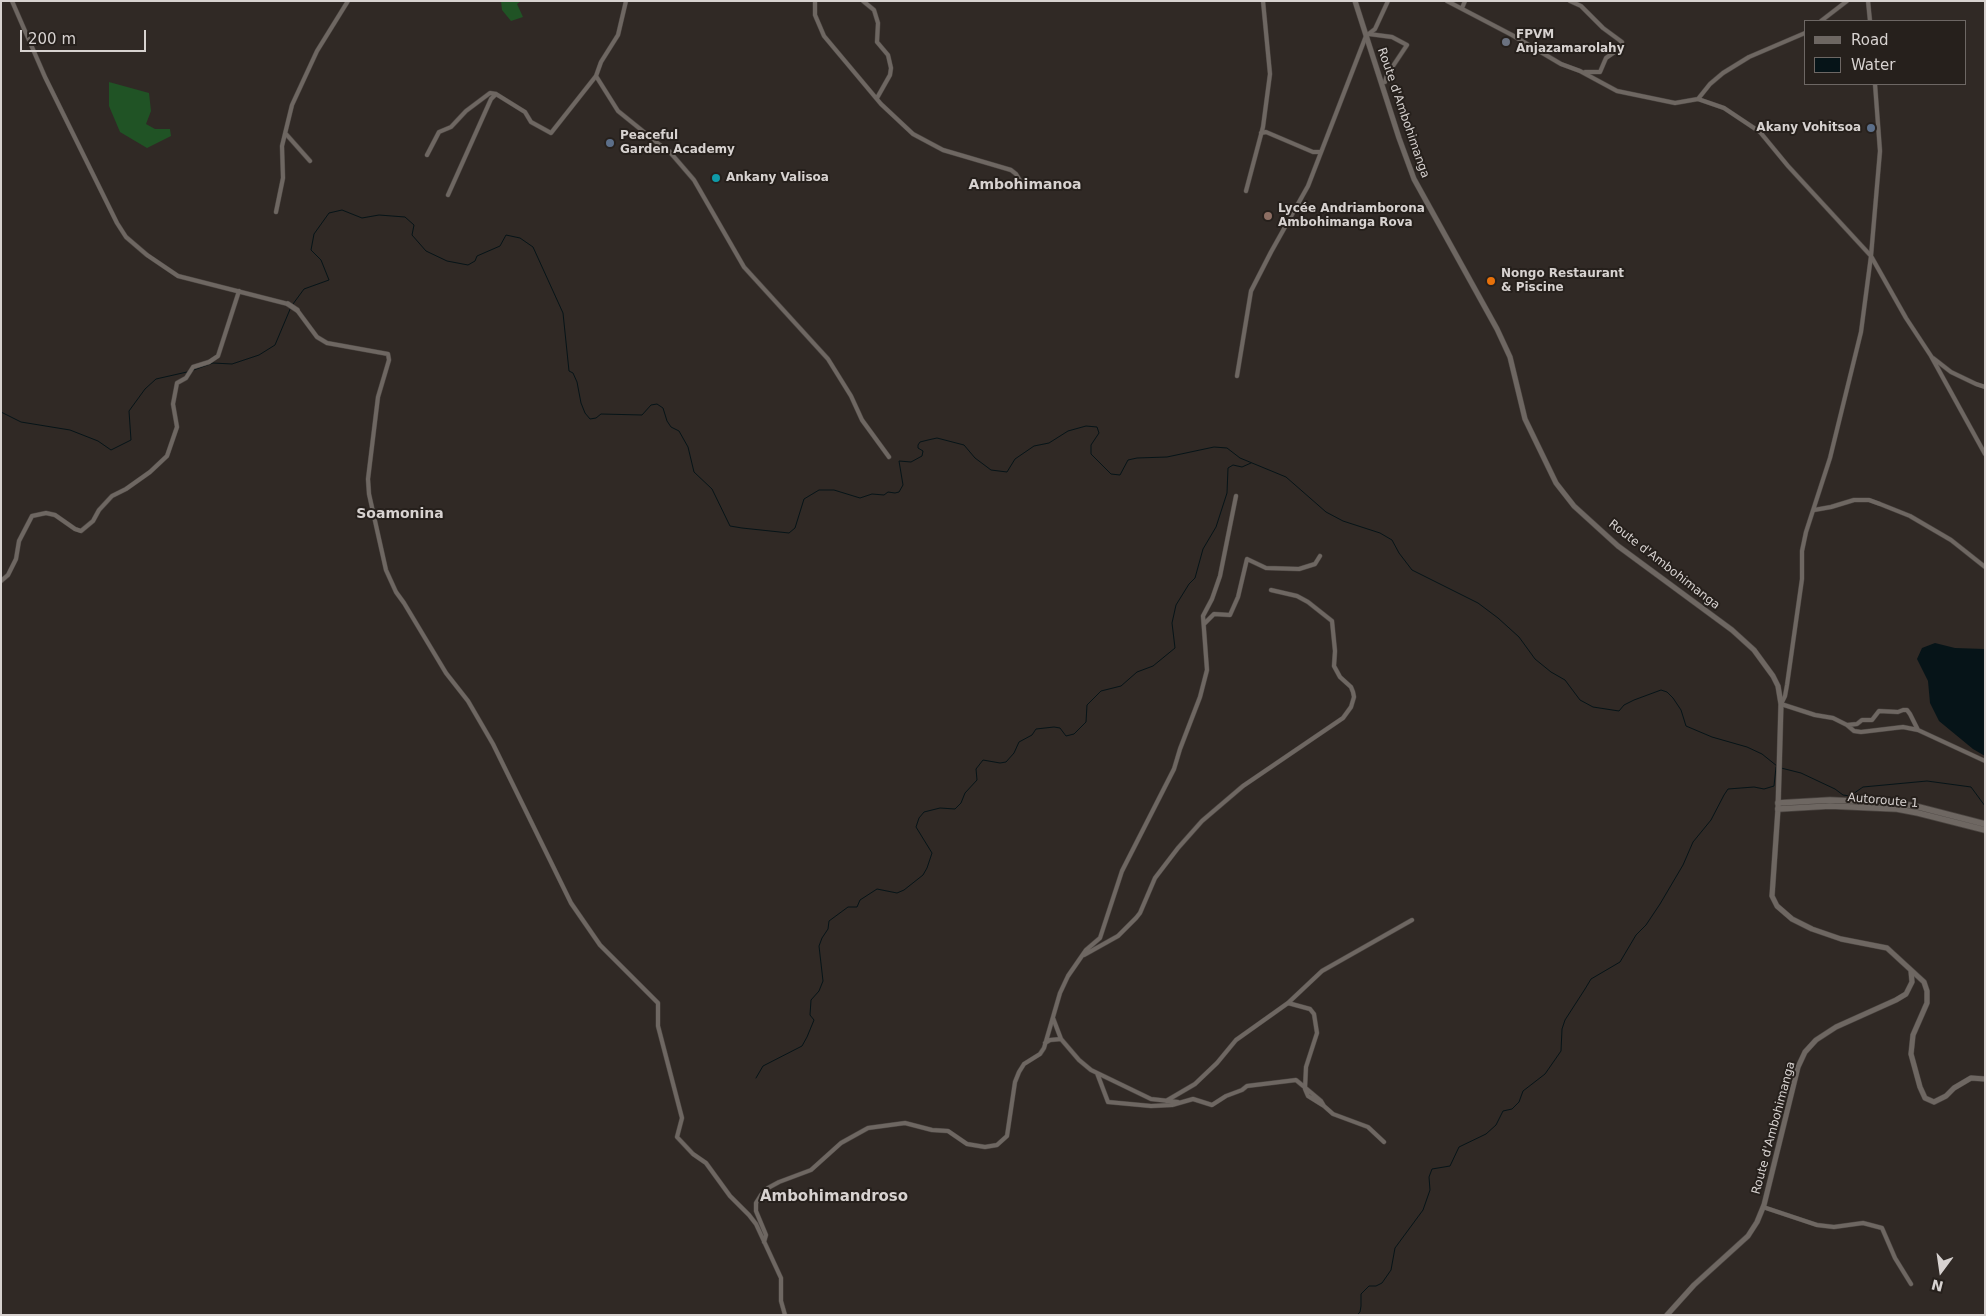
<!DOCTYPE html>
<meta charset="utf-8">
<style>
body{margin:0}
#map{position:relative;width:1986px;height:1316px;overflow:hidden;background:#302925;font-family:"DejaVu Sans",sans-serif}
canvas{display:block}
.frame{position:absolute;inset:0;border:2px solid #d7d2d0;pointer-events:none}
.legend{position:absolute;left:1804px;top:20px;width:162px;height:65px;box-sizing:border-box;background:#26201c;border:1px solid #6d6764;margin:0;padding:6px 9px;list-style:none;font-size:15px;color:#d7d2d0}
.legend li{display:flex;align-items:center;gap:10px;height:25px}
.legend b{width:25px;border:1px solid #6d6764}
.north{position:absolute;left:1916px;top:1246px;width:50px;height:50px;-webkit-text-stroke:4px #26201c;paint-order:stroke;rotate:194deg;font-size:14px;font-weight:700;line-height:20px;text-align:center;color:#d7d2d0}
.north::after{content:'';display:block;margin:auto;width:18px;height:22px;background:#d7d2d0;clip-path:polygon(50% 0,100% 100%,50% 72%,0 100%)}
.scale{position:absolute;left:20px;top:30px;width:126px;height:22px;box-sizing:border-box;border:2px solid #d7d2d0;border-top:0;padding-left:6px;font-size:15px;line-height:18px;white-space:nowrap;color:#d7d2d0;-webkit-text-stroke:4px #26201c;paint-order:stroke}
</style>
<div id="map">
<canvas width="1986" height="1316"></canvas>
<div class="frame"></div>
<ul class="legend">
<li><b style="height:6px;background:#6e6762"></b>Road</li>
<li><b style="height:14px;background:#061418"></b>Water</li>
</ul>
<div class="north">N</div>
<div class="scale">200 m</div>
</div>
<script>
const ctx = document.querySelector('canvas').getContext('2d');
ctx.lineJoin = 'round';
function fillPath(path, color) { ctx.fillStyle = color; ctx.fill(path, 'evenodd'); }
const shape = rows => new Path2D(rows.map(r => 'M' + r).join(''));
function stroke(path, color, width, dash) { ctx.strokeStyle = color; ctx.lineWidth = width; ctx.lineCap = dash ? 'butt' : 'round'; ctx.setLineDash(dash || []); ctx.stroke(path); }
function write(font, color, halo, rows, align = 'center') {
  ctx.font = font + ' "DejaVu Sans",sans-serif'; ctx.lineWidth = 4; ctx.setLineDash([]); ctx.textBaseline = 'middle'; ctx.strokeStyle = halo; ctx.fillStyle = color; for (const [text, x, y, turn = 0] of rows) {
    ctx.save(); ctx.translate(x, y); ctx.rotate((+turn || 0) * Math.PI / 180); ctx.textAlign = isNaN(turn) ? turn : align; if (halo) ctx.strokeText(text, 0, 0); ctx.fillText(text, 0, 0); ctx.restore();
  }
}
fillPath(shape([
 [501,1,521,1,517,4,523,17,511,21,502,10],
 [109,82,149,93,151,111,146,124,155,129,170,129,171,136,147,148,120,132,109,106]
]), '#205325');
fillPath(shape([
 [1935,643,1955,648,1985,649,1985,756,1973,749,1939,721,1930,703,1928,681,1917,659,1922,648]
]), '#061418');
stroke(shape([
 [293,304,304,289,329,280,321,260,311,250,314,234,329,213,342,210,362,218,379,215,405,217,414,225,412,235,426,251,447,261,468,265,475,261,477,256,500,246,506,235,520,238,533,247,563,313,569,371,573,373,577,382,581,403,585,413,590,419,596,418,601,414,642,415,651,405,657,404,663,408,667,421,671,427,679,431,688,447,694,472,712,489,730,526,742,528,789,533,795,528,804,499,819,490,834,490,860,498,872,494,884,495,888,492,895,493,899,492,903,485,899,461,911,462,922,456,923,451,918,448,918,445,920,442,928,440,937,438,964,445,975,458,991,470,1007,472,1015,459,1034,446,1049,443,1068,431,1086,426,1097,427,1099,433,1091,445,1091,454,1111,474,1120,475,1128,460,1137,458,1167,457,1214,447,1227,448,1240,458,1286,477,1326,512,1343,521,1380,533,1392,540,1399,553,1412,570,1478,603,1498,618,1519,637,1535,659,1551,672,1565,680,1580,700,1593,707,1619,711,1624,705,1634,700,1661,690,1667,692,1673,698,1681,710,1686,726,1712,737,1747,747,1762,754,1777,766],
 [191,371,213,363,232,364,259,355,275,345,291,307],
 [1,412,21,422,70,430,98,441,111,450,131,440,129,411,145,389,156,379,187,372],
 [1781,768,1801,773,1835,789,1843,795,1850,796,1863,787,1927,781,1971,787,1985,806],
 [756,1078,763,1066,802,1046,807,1037,814,1020,810,1015,811,1000,819,991,823,981,819,946,822,938,828,929,829,921,848,907,857,907,860,900,877,889,897,893,904,890,923,875,927,868,932,853,916,827,919,818,924,812,940,808,955,809,961,803,965,793,977,780,976,769,983,760,1000,763,1006,762,1014,753,1019,742,1032,735,1036,729,1054,727,1060,728,1066,736,1074,734,1086,722,1087,705,1101,691,1121,686,1137,672,1153,666,1175,648,1172,623,1176,605,1189,584,1195,578,1203,549,1216,527,1227,493,1228,468,1233,465,1242,467,1251,463],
 [1357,1315,1360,1312,1361,1306,1361,1294,1369,1286,1376,1286,1382,1283,1391,1270,1395,1248,1423,1210,1430,1190,1429,1177,1432,1169,1450,1166,1459,1147,1486,1134,1496,1125,1503,1111,1512,1109,1519,1102,1523,1091,1545,1074,1561,1051,1562,1029,1565,1020,1585,989,1591,979,1620,962,1636,935,1646,925,1660,904,1683,865,1693,842,1711,820,1724,795,1728,789,1754,787,1764,789,1774,786,1776,767]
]), '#061418', 1);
const minor = shape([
 [12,1,45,77,117,223,126,237,147,255,178,276,288,304],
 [815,1,815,15,824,36,881,104,913,134,943,150,1011,170,1016,174,1021,182],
 [863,1,874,10,878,23,877,42,888,55,891,68,890,75,877,98],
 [1447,1,1512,35,1561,64,1580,71,1617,91,1675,103,1698,99,1724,108,1760,132,1788,166,1871,256,1906,318,1931,356,1985,454],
 [1570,1,1581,6,1603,28,1622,42,1616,51,1606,58,1600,72,1585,72],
 [1868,1,1870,21],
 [1462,8,1465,1],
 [1821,21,1847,1],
 [1369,34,1392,37,1407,45,1387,75,1385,82],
 [596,76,618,111,660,145,669,151,694,180,744,267,828,359,851,396,862,420,889,457],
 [1875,84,1880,151,1871,256,1861,332,1830,458,1806,532,1802,551,1802,579,1787,685,1785,696,1781,704,1815,715,1833,718,1847,725,1854,731,1861,732,1903,727,1918,730,1985,761],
 [1698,99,1710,84,1723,73,1749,57,1805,33],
 [1261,133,1266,132,1313,152,1321,152],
 [286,134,310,161],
 [427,155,439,132,451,127,466,111,490,93,496,94,525,112,531,122,551,133,596,76,601,62,618,35,626,1],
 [1246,191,1263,127,1270,74,1263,1],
 [448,195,491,99,496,94],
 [276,212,283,178,282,146,292,105,317,51,348,1],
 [297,310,317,337,327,343,388,354,389,360,378,397,368,479,369,494,386,570,396,592,404,603,446,673,468,701,493,744,571,903,600,945,658,1003,658,1026,682,1118,677,1137,693,1154,706,1163,730,1196,749,1215,756,1224,781,1278,781,1301,785,1315],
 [1933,358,1951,372,1976,384,1985,387],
 [1237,376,1251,291,1271,252,1308,186,1366,36,1375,29,1388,1],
 [1814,510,1831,507,1854,500,1869,500,1880,504,1910,516,1951,540,1985,567],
 [1,581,8,575,16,559,19,541,32,516,46,513,55,515,75,529,81,531,93,521,99,510,112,496,126,489,150,472,167,456,177,427,173,404,177,383,186,378,193,367,209,362,218,356,239,291],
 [1204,624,1214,614,1230,615,1238,597,1247,559,1266,568,1299,569,1315,564,1320,556],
 [1847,725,1857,724,1862,720,1872,720,1879,711,1898,712,1903,710,1907,710,1910,714,1918,730],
 [1084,955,1118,936,1136,918,1140,913,1155,878,1178,848,1202,821,1243,786,1343,718,1351,707,1354,697,1353,692,1351,687,1340,677,1334,666,1335,651,1332,621,1308,602,1297,596,1271,590],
 [1288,1003,1310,1009,1314,1014,1317,1033,1306,1067,1305,1089,1308,1096,1324,1106],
 [1053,1018,1061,1039],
 [1045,1043,1050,1040,1061,1039,1079,1060,1091,1070,1151,1099,1178,1102],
 [1097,1073,1108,1102,1151,1106,1172,1105,1193,1099,1212,1105,1226,1096,1242,1090,1247,1086,1296,1080,1321,1101,1324,1106,1333,1114,1368,1127,1384,1142],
 [1166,1101,1195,1084,1217,1063,1236,1040,1288,1003,1322,971,1412,920],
 [1763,1207,1817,1225,1834,1227,1863,1223,1882,1228,1895,1258,1911,1284],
 [764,1242,766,1235,756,1211,756,1203,761,1195,768,1188,779,1182,811,1170,841,1143,868,1128,905,1123,932,1130,948,1131,967,1144,985,1147,997,1145,1007,1136,1015,1082,1019,1072,1024,1064,1040,1054,1044,1048,1060,993,1068,976,1086,950,1100,938,1122,871,1174,769,1180,749,1200,697,1207,670,1203,616,1212,599,1220,576,1236,496]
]);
const tertiary = shape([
 [1355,1,1399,138,1414,179,1497,329,1510,357,1525,419,1556,483,1574,506,1618,546,1732,630,1754,650,1773,676,1778,686,1781,704,1778,809,1772,896,1777,906,1792,919,1812,929,1841,939,1887,948,1924,982,1927,991,1927,1003,1913,1035,1911,1054,1920,1087,1925,1098,1934,1102,1946,1096,1954,1088,1971,1078,1985,1079],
 [288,304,297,310],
 [1667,1315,1694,1285,1748,1236,1757,1222,1764,1205,1798,1067,1805,1052,1816,1040,1836,1027,1896,1000,1906,994,1912,982,1911,971]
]);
const secondary = shape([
 [1778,803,1830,800,1898,803,1919,807,1985,824],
 [1778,809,1830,806,1897,809,1918,813,1985,830]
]);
stroke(minor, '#4a4440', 5);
stroke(tertiary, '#4a4440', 6);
stroke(secondary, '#4a4440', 7);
stroke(minor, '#6e6762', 4);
stroke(tertiary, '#6e6762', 5);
stroke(secondary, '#6e6762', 5.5);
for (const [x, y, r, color] of [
 [1506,42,5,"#6b7280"],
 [1871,128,5,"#5c6f8a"],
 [610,143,5,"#5c6f8a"],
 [716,178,5,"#0f9aa8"],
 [1268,216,5,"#8d6e63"],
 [1491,281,5,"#e8710a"]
]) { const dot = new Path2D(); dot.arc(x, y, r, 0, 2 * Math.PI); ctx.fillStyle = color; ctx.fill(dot); stroke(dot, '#26201c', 2); }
write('bold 12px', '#d7d2d0', '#26201c', [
 ["FPVM",1516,35],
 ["Anjazamarolahy",1516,49],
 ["Akany Vohitsoa",1861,128,"right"],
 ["Peaceful",620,136],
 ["Garden Academy",620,150],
 ["Ankany Valisoa",726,178],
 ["Lycée Andriamborona",1278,209],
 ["Ambohimanga Rova",1278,223],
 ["Nongo Restaurant",1501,274],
 ["& Piscine",1501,288]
], 'left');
write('12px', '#d7d2d0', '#26201c', [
 ["Route d'Ambohimanga",1403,113,71],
 ["Route d'Ambohimanga",1664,565,38],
 ["Autoroute 1",1883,801,5],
 ["Route d'Ambohimanga",1774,1128,-75]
]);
write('bold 14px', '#d7d2d0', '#26201c', [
 ["Ambohimanoa",1025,185],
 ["Soamonina",400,514]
]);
write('bold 15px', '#d7d2d0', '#26201c', [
 ["Ambohimandroso",834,1197]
]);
</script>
